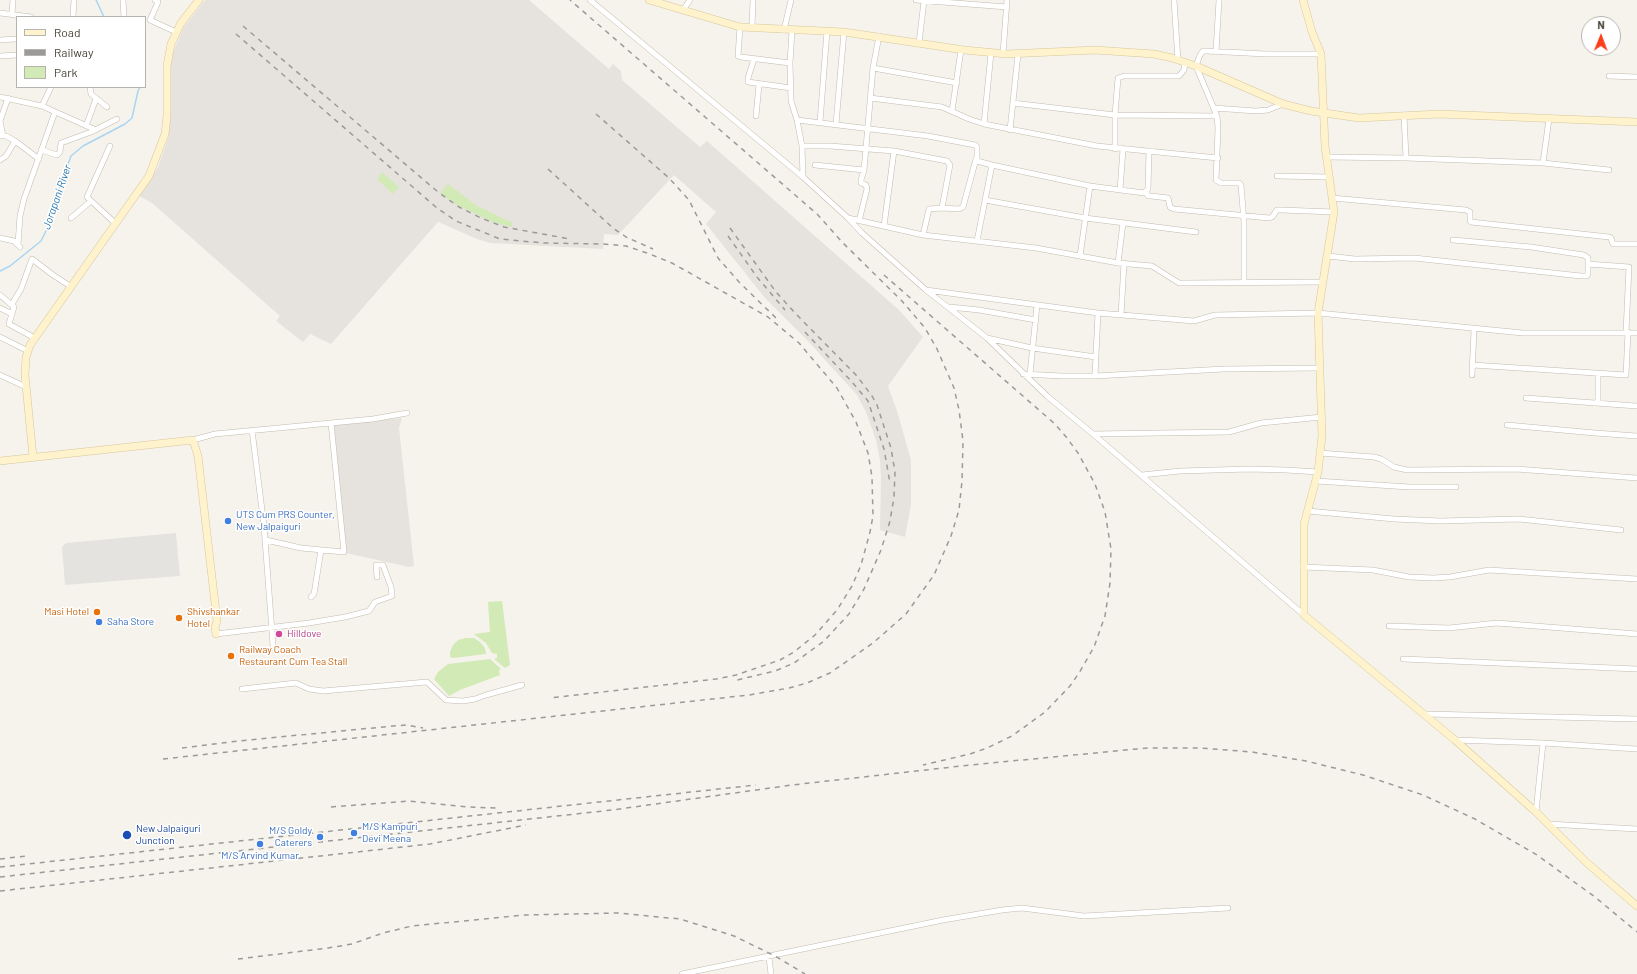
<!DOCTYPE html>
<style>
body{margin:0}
#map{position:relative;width:1637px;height:974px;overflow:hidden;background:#f6f3ec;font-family:Barlow,sans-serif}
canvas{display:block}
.legend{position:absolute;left:16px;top:16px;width:130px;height:72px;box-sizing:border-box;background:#fff;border:1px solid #b7b4b0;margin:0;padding:5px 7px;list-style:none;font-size:12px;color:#4b4439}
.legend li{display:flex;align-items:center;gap:8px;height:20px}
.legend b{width:20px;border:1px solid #b7b4b0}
.north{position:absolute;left:1581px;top:16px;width:40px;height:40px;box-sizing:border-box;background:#fff;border:1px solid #b7b4b0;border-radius:50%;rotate:1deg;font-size:11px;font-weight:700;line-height:16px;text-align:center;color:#4b4439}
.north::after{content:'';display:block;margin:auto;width:14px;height:18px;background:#fc3f1d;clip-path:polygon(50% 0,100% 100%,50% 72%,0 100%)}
</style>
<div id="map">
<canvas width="1637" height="974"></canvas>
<ul class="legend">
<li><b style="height:5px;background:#fff3cd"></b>Road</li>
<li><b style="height:5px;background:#9a9a9a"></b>Railway</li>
<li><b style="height:11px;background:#d2eab5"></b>Park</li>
</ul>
<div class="north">N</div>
</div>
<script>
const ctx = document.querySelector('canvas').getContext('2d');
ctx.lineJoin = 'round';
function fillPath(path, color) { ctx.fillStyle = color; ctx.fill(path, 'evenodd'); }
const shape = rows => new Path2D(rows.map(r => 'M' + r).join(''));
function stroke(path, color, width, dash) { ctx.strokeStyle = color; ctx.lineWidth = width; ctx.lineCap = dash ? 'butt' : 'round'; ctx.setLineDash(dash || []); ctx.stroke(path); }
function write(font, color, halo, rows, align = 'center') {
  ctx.font = font + ' Barlow,sans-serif'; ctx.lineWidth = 3; ctx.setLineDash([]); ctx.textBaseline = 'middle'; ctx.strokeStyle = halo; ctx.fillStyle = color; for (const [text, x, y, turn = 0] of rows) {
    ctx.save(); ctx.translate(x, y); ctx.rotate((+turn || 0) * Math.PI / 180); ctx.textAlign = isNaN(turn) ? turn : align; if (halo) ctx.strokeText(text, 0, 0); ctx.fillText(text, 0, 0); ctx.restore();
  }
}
fillPath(shape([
 [205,0,529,0,609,69,613,64,621,71,622,80,700,147,707,141,899,310,923,337,888,386,897,411,911,460,911,505,905,537,880,530,881,478,880,460,876,440,866,412,857,395,806,339,765,298,706,224,716,212,674,175,618,235,604,234,603,249,490,243,477,239,438,222,331,344,310,334,303,342,276,321,280,316,152,203,139,196,158,167,168,139,171,111,170,92,170,66,174,50,184,27],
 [402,418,399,428,414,566,409,567,346,553,334,425]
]), '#e6e2dd');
fillPath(shape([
 [382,172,399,187,393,194,377,179],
 [448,184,477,206,513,223,511,227,493,222,457,205,440,193],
 [502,601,510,665,505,668,494,659,497,658,497,654,492,653,486,643,474,634,490,632,488,602],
 [466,638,474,638,480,642,485,648,486,654,453,658,450,657,450,652,453,645,458,640],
 [490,659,501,669,499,670,500,675,460,690,449,696,434,679,438,672,448,664]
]), '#d2eab5');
fillPath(shape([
 [176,533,180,576,65,585,62,547,66,543]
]), '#e5e3e0');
stroke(shape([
 [96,0,104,17],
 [0,271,10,266,41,241,48,227,53,205,71,156,83,146,125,124,132,118,138,91,140,87]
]), '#a9d4f2', 1.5);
const street = shape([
 [123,0,124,17],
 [155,0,158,2,150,20,176,32],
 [590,0,803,177,848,218,923,235,1036,248,1118,263,1152,266,1179,283,1185,283,1323,282],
 [916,0,1007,7],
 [1174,0,1178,60],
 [683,10,690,0],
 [0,13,31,17],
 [12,14,13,0],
 [73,17,74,0],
 [740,27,738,56,741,57,790,63],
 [752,27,753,0],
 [784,30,791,0],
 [792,30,790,63,791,101,797,120,802,146,803,177],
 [0,40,15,39],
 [919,43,924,1],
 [1216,52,1219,0],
 [1003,54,1007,0],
 [0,56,17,55],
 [754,59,748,78,748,82,791,88],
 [873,68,957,83],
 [1609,76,1637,77],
 [90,87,91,94,107,107],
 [0,97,42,106,96,130],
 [870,98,942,107,969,119,984,124,1097,146,1218,158],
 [1013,103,1115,115,1217,116],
 [42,106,51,87],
 [1214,108,1256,111,1268,110,1283,104],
 [952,111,961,50],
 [1404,115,1406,158],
 [756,116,759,85],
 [797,120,928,136,975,145,977,147,977,161,992,165,977,241],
 [820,122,827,31],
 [836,124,844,32],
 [984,124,991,53],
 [86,126,96,99],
 [1010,130,1018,54],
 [0,136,6,136,15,141,39,159],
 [3,136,0,121,8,98],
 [110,146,87,197,115,223],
 [802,146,830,146,894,151,947,161,950,165,942,208],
 [1115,149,1115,115,1118,78,1124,76,1179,76,1184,70,1185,63],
 [41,150,57,155,60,152,61,143,91,132,117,119],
 [1327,157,1406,158,1543,163,1609,170],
 [0,160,6,156,15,141],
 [1543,163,1549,119],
 [815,165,864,170],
 [992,165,1090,186,1144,193,1148,189,1149,151],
 [1277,176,1329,177],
 [1120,190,1123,149],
 [1146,191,1148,196,1151,196,1168,198,1170,207,1174,209,1269,218,1272,217,1277,210,1281,210,1334,212],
 [1332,198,1466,210,1470,212,1470,221,1471,222,1609,237,1611,238,1613,244,1637,244],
 [985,200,1085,218,1196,232],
 [71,218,91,201],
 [848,218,862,233,926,290,987,338,1047,396,1093,434,1304,615],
 [859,221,867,189,866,185,861,183,861,180,864,170,873,68,879,36],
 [884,226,894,151],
 [923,235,929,209,942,208,959,209,963,207,976,159],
 [0,238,14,241,20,247],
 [18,244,20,216,24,199,55,112],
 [1080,256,1090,186],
 [1328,256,1355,259,1414,258,1581,276,1587,276,1588,274,1588,258,1584,255,1531,247,1453,240],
 [1118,263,1123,223],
 [1588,264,1629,267,1626,332],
 [1244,283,1244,222,1241,185,1239,183,1221,183,1216,180,1218,128,1217,116,1196,66,1200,55,1203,51,1206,51,1266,54,1321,54],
 [926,290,1098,313,1194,321,1215,315,1318,313,1523,333,1637,333],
 [0,295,14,307,9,324,31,336,33,338],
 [12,304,21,289,32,259,53,275,70,286],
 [950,307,979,310,1036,320],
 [0,308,12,314],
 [1121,315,1124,263],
 [0,337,28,351],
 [987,338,1032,348,1096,357],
 [1473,365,1626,375,1628,332],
 [1023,374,1062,376,1095,376,1224,369,1319,368],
 [1030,374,1037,305],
 [0,375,26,387],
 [1472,375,1474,329],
 [1095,376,1098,313],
 [1526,398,1637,406],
 [1598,403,1598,374],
 [1507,425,1595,433,1637,436],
 [252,430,264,526,273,645],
 [1093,434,1229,432,1261,423,1322,417],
 [193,440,215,434,373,419,407,413],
 [1320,453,1374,457,1381,459,1394,467,1407,470,1516,469,1637,478],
 [1142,475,1180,471,1250,469,1286,470,1318,472],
 [1316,481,1409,487,1456,487],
 [1308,511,1394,519,1440,521,1519,519,1621,530],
 [266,540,301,548,344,552,331,423],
 [1303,567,1373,570,1409,577,1433,578,1450,577,1489,570,1637,579],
 [311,597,314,594,321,550],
 [1389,626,1449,628,1497,623,1637,634],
 [216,634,309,623,345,617,369,611,375,602,392,596,391,587,383,565,376,565,377,577],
 [1403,659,1637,669],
 [242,689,296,683,309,689,323,691,427,682,446,700,463,701,475,699,486,695,522,685],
 [1425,714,1637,719],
 [1455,740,1543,743,1637,749],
 [1536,812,1543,743],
 [1548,824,1637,829],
 [769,957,771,974],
 [682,974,943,920,1002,910,1022,908,1084,916,1228,908]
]);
const secondary = shape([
 [649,0,740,27,844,32,964,50,1007,54,1095,50,1154,54,1172,58,1196,66,1283,104,1311,111,1359,118,1439,114,1637,122],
 [1303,0,1312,32,1321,54,1325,146,1334,212,1318,313,1322,436,1318,472,1304,524,1304,615,1455,740,1536,812,1586,862,1637,906],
 [33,457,25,375,26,357,30,345,149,176,165,134,167,116,167,66,171,44,181,23,199,0],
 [0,461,193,440,198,456,217,621,215,627,216,634]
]);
stroke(street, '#c2bbae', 6);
stroke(secondary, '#d6c79b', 8);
stroke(street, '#fff', 5);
stroke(secondary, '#fff3cd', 7);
stroke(shape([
 [243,26,438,192,459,207,481,218,504,227,570,239],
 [236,34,437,208,456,221,500,239,543,243,604,244,626,246,647,253,672,263,768,317,799,343,837,388,856,422,868,453,872,477,873,516,870,532,861,565,852,586,837,610,815,635,794,652,780,660,736,675,716,679,550,698],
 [596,114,669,178,689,200,718,258,739,282,776,318],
 [548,169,613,228,626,237,653,249],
 [730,228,776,292,796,314,857,376,872,396,877,405,891,448,895,472,894,497,890,521,881,550,864,589,849,614,824,641,794,663,775,671,737,680],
 [728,236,757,277,785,310],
 [884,275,1055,424,1067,438,1078,453,1095,484,1105,512,1111,549,1110,583,1105,616,1094,647,1079,673,1070,686,1045,712,1012,736,987,748,970,754,923,765],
 [805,332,852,382,868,401,884,449,890,483],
 [182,748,238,741,393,726,406,725,423,728],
 [163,759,749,695,789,688,807,683,830,673,873,643,906,614,934,575,951,536,959,510,962,481,963,441,959,410,954,388,937,349,925,328,902,301,843,243,817,214,570,0],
 [331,807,409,801,467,807,496,808],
 [0,859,26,856],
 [0,867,756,785],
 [0,877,612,810,792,785,970,765,1147,748,1201,748,1252,752,1306,761,1363,775,1423,795,1475,819,1537,855,1595,897,1637,932],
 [0,891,430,844,526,825],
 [238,959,328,948,352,944,383,933,412,926,525,915,618,913,680,919,734,936,775,956,805,974]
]), '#9a9a9a', 1.5, [5, 5]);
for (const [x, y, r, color] of [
 [228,521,4,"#3f7fe0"],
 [97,612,4,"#e8710a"],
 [179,618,4,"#e8710a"],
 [99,622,4,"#3f7fe0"],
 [279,634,4,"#d1479c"],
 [231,656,4,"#e8710a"],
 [354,833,4,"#3f7fe0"],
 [127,835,5,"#1a4fb4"],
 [320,837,4,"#3f7fe0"],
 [260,844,4,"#3f7fe0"]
]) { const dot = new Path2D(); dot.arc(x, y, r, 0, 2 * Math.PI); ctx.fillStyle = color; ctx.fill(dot); stroke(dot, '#fff', 1.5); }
write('10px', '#366cbe', '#fff', [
 ["UTS Cum PRS Counter,",236,515],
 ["New Jalpaiguri",236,527],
 ["Saha Store",107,622],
 ["M/S Kampuri",362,827],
 ["Devi Meena",362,839],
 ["M/S Goldy",312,831,"right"],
 ["Caterers",312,843,"right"],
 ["M/S Arvind Kumar",260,856,"center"]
], 'left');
write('10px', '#c56008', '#fff', [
 ["Masi Hotel",89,612,"right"],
 ["Shivshankar",187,612],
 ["Hotel",187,624],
 ["Railway Coach",239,650],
 ["Restaurant Cum Tea Stall",239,662]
], 'left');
write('10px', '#b23c85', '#fff', [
 ["Hilldove",287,634]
], 'left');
write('10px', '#164399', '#fff', [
 ["New Jalpaiguri",136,829],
 ["Junction",136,841]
], 'left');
write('italic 11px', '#2e7ab2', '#fff', [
 ["Jorapani River",57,197,-71]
]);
</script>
